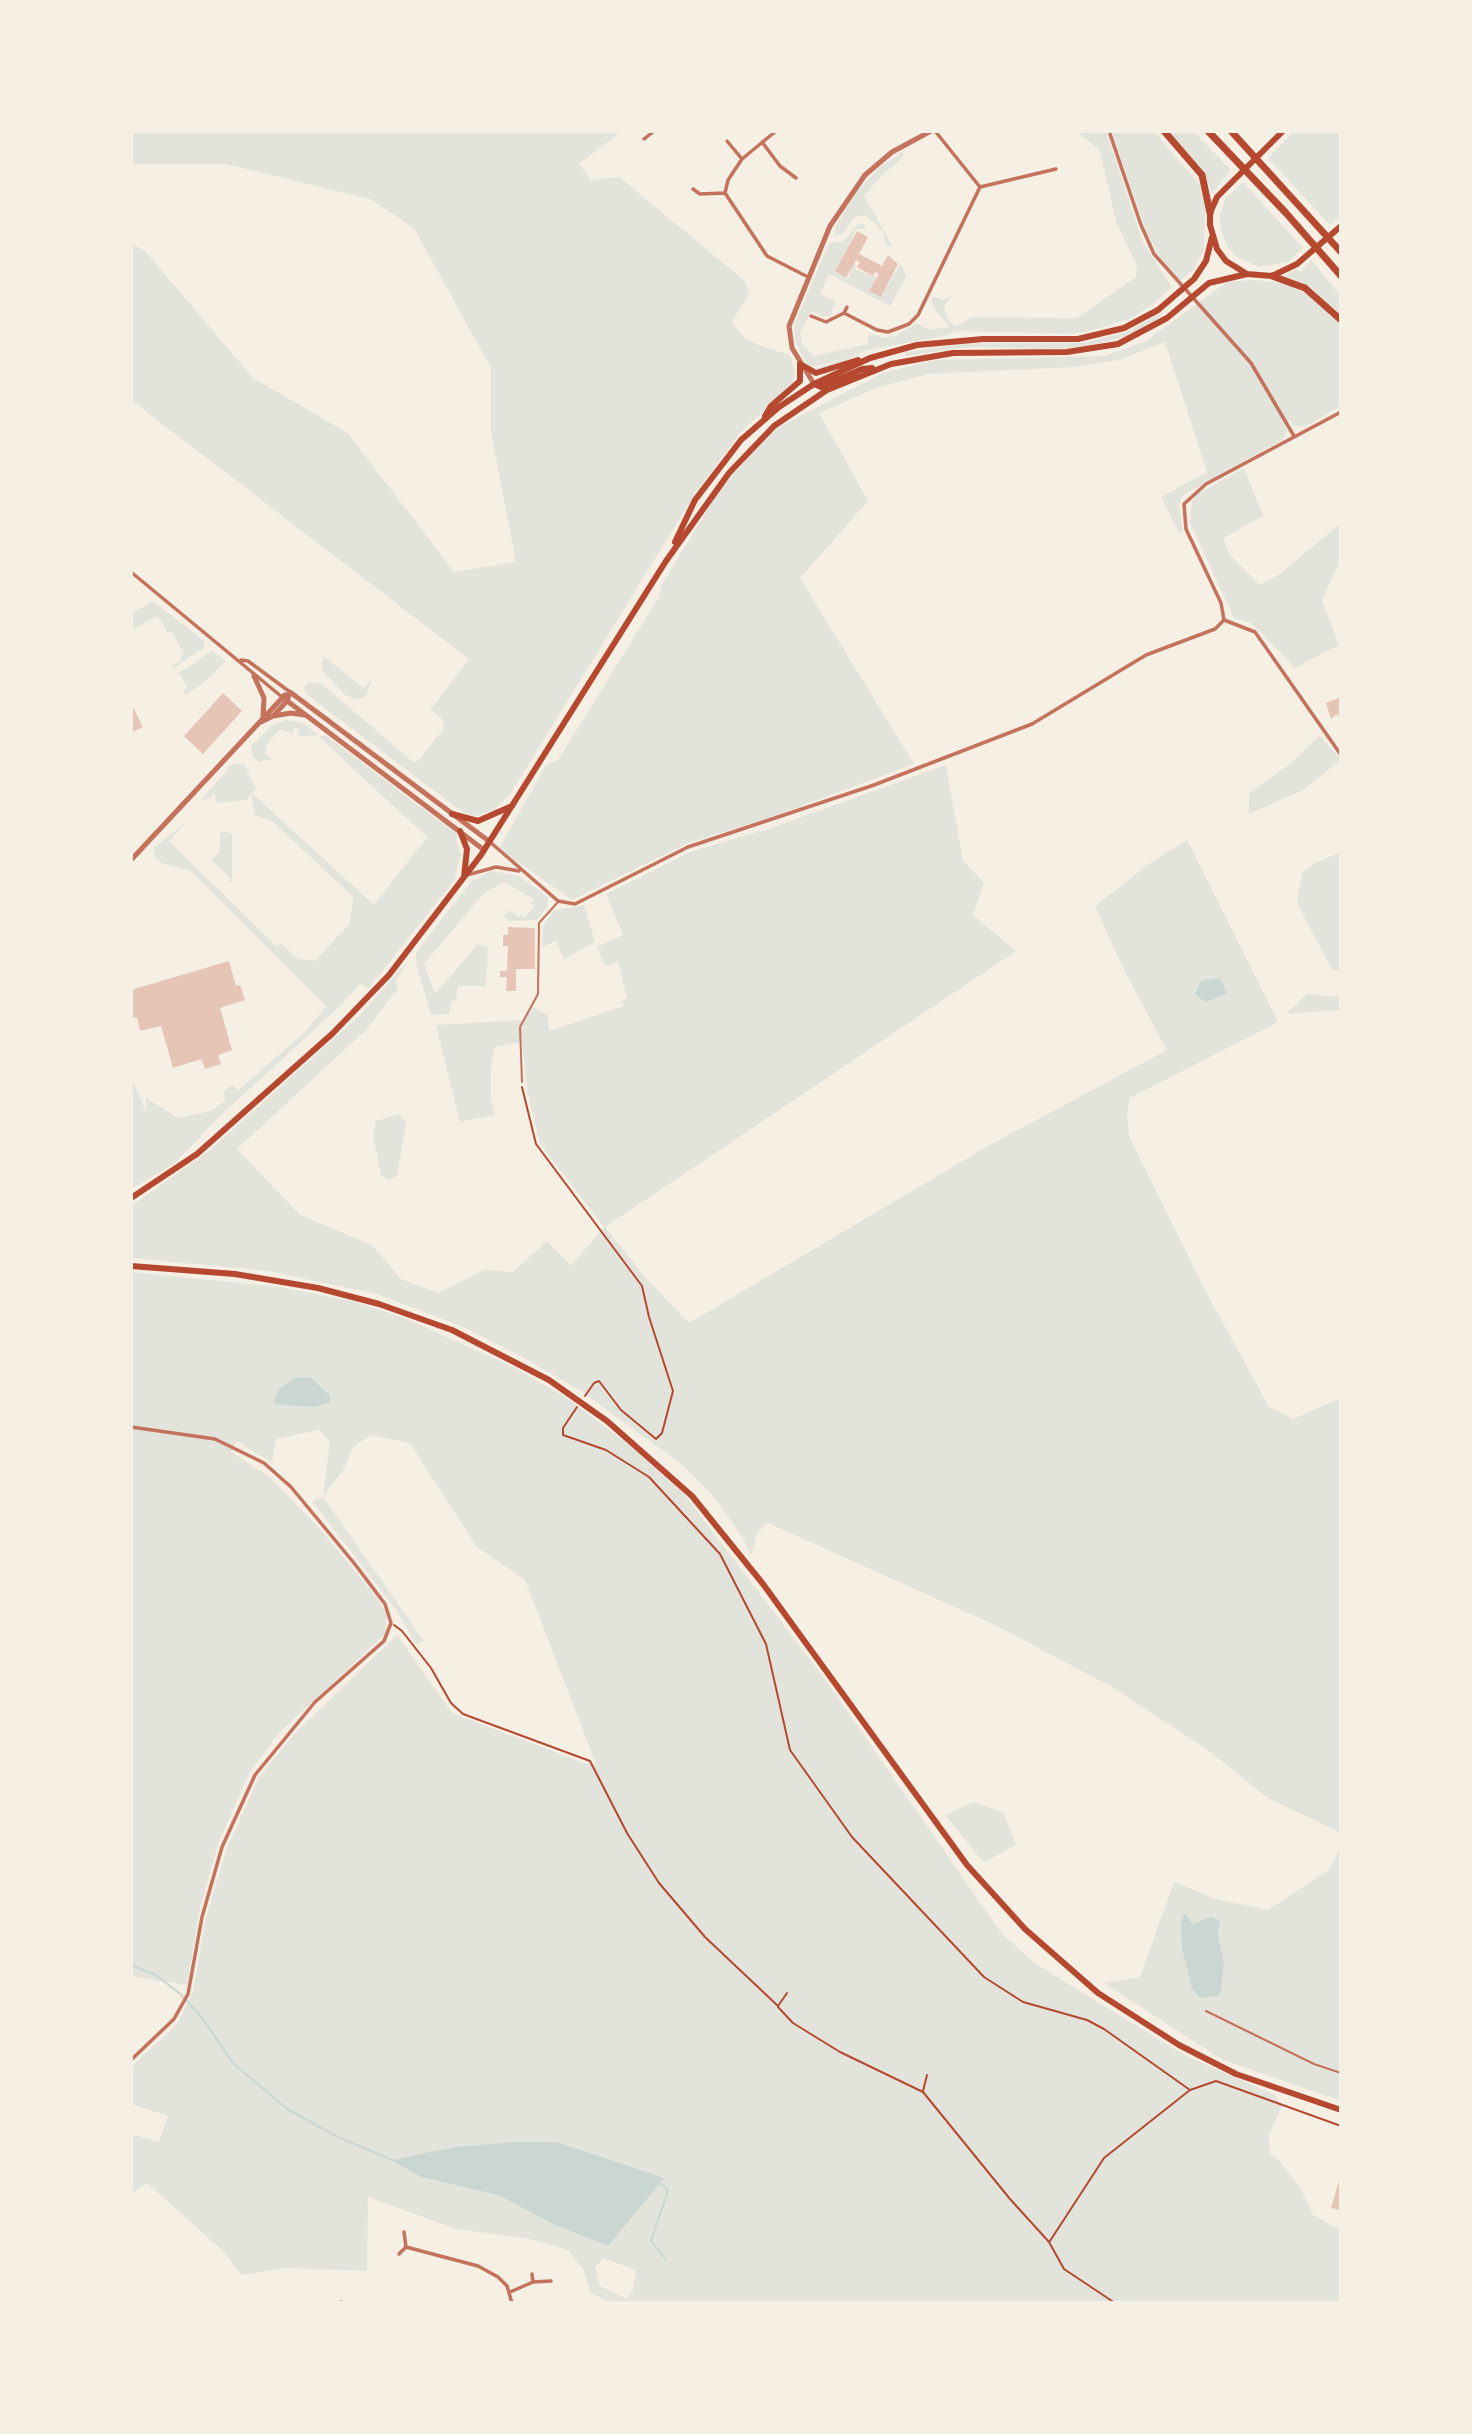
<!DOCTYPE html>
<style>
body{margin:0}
#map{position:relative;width:1472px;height:2434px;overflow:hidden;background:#f6efe4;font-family:Mulish,sans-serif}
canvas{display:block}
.frame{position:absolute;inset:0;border:133px solid #f6efe4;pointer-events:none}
</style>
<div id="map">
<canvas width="1472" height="2434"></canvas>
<div class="frame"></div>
</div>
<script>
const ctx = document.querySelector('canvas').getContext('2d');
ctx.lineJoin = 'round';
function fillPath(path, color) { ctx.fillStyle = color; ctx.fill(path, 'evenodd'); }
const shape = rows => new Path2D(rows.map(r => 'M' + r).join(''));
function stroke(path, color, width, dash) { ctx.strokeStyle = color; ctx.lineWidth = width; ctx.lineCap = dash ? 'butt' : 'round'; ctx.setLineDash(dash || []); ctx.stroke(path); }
fillPath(shape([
 [131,131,622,131,579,164,591,180,619,177,745,281,749,293,732,322,742,336,758,345,790,355,794,369,793,383,740,433,696,492,511,793,493,811,475,816,463,812,306,694,304,687,309,682,322,684,413,762,418,761,444,728,441,717,430,710,469,659,131,400,131,243,145,251,253,378,348,433,454,572,516,562,491,432,491,368,414,228,370,199,225,164,131,164],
 [1077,131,1106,131,1143,243,1172,287,1149,307,1131,318,1090,331,1071,334,955,331,945,336,868,350,848,357,892,347,865,353,826,368,815,369,848,357,813,367,807,364,796,344,794,325,829,243,844,241,858,224,866,224,863,229,856,229,836,272,848,279,854,262,856,270,877,277,870,291,881,297,901,263,906,277,890,306,829,274,820,294,836,302,831,312,835,314,823,317,811,311,800,333,803,345,814,356,867,344,870,333,882,338,896,336,916,323,929,330,950,327,932,306,932,296,943,300,953,295,944,305,947,318,955,327,972,317,1077,318,1136,277,1137,266,1116,221,1100,151],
 [1111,131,1154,131,1199,184,1205,208,1204,250,1194,269,1180,281,1160,257,1146,231],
 [1169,131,1193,131,1231,170,1212,193,1203,170],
 [1294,131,1341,131,1341,216,1330,225,1268,158],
 [903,151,903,158,882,175,864,196,893,247,885,244,883,231,865,215,855,217,843,233,834,237,836,226,856,193,879,168],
 [1243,182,1303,248,1288,262,1259,267,1237,257,1229,249,1220,227,1220,214,1226,198],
 [1312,260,1341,297,1341,315,1310,286,1285,276,1296,269,1300,272],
 [1255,280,1288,284,1305,293,1341,325,1341,406,1306,426,1293,426,1290,420,1284,423,1287,431,1282,440,1183,495,1179,506,1183,531,1180,534,1161,497,1207,472,1165,342,1119,360,1073,367,928,374,879,387,819,413,868,501,800,578,914,764,769,818,688,843,572,900,502,851,500,847,546,765,558,760,659,597,661,586,720,489,775,429,883,373,935,360,1105,356,1146,341,1227,282],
 [1167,309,1155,321,1126,336,1093,345,1060,349,968,347,906,356,905,352,968,343,1084,343,1129,331],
 [1244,468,1263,516,1223,538,1229,554,1260,585,1280,574,1341,523,1341,559,1322,600,1339,645,1293,669,1291,663,1251,623,1234,618,1190,523,1192,501,1199,493],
 [153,601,203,640,205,647,174,668,171,666,181,661,180,657,184,654,171,631,167,632,162,622,156,617,131,630,131,614],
 [212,651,226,661,202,684,185,695,183,691,187,688,181,675,176,675],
 [323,656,364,688,372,678,366,696,357,700,345,695,322,670],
 [286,720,303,723,318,735,311,737,298,735,299,729,294,728,293,734,280,729,265,747,268,749,265,753,272,759,260,762,253,757,251,746,272,725],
 [325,735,439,821,441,818,460,831,456,839,461,855,455,876,457,877,368,989,361,983,339,1007,219,1117,174,1164,131,1189,131,1078,146,1112,146,1098,178,1118,211,1111,225,1101,224,1091,232,1085,238,1090,258,1073,305,1032,326,1006,191,871,161,863,155,857,154,848,188,820,169,841,277,947,281,943,298,959,315,961,350,923,353,897,272,821,255,815,251,794,247,800,217,803,214,793,209,799,200,800,227,771,227,767,235,763,245,765,256,790,252,793,374,905,427,837,319,737],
 [1320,735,1341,760,1301,791,1249,814,1249,793,1289,765],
 [946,765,963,861,984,883,973,915,1016,951,605,1227,647,1279,689,1323,988,1146,1167,1050,1125,972,1095,906,1149,864,1187,840,1278,1022,1130,1098,1127,1113,1129,1136,1206,1292,1269,1407,1293,1419,1341,1398,1341,1833,1268,1798,1212,1753,1114,1688,997,1626,768,1523,757,1533,751,1556,743,1538,714,1497,681,1464,581,1391,519,1355,463,1327,377,1294,269,1271,131,1258,131,1206,210,1150,359,1016,408,961,395,982,398,988,366,1030,237,1149,300,1215,372,1245,401,1279,438,1293,484,1270,513,1272,547,1241,571,1266,604,1227,540,1144,528,1095,522,1042,494,1047,491,1068,491,1102,495,1115,460,1122,436,1025,524,1020,533,1007,548,1015,549,1031,624,1006,622,1001,627,998,618,962,605,966,597,947,623,935,606,894,690,852,771,828],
 [224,831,232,834,232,881,228,883,230,878,211,859,220,852,220,834],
 [1341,852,1341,971,1332,970,1297,903,1302,873,1315,863],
 [491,871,519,876,548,897,548,906,537,920,510,921,503,916,509,910,518,917,521,915,525,917,534,907,531,903,533,899,505,882,484,893,424,964,435,994,478,944,488,947,486,986,458,986,456,1000,452,1001,449,1014,431,1015,416,963,416,952,471,882],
 [584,905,595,942,564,959,556,941,542,947,543,926,554,910],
 [1307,994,1341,997,1341,1010,1286,1014],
 [399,1114,406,1123,397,1176,389,1180,381,1175,373,1135,376,1121],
 [131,1272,279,1287,352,1301,402,1317,513,1367,565,1397,624,1441,684,1494,827,1682,1002,1934,1036,1964,1186,2056,1275,2095,1282,2106,1269,2135,1270,2154,1278,2159,1301,2189,1313,2215,1341,2231,1341,2303,612,2303,591,2293,584,2271,568,2250,530,2239,456,2229,368,2197,367,2271,285,2268,241,2275,223,2251,147,2183,131,2194,131,2134,159,2142,168,2116,131,2104,131,2067,177,2024,193,1992,206,1917,227,1848,259,1777,297,1731,397,1635,452,1713,584,1763,596,1764,525,1580,476,1546,410,1443,371,1435,353,1447,344,1469,323,1497,424,1641,416,1645,397,1611,312,1501,323,1497,330,1442,320,1430,276,1439,272,1463,237,1441,231,1452,271,1478,320,1529,377,1598,387,1615,385,1634,280,1732,251,1770,219,1841,199,1912,187,1985,131,1976],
 [512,2142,557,2142,608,2246,555,2225,498,2195,421,2177,392,2160,455,2147],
 [603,2258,636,2270,633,2290,627,2299,600,2286,595,2268],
 [973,1802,1003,1812,1016,1844,984,1863,945,1815],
 [1341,1846,1341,2101,1221,2059,1104,1983,1140,1977,1174,1882,1216,1899,1268,1910,1329,1870],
 [1184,1914,1193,1924,1220,1921,1218,1935,1224,1963]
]), '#e2e4dc');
fillPath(shape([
 [1220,978,1227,994,1205,1002,1195,994,1201,981],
 [296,1377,311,1378,330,1396,330,1403,313,1407,276,1404,274,1401,279,1389],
 [1184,1913,1193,1924,1211,1917,1220,1921,1218,1935,1224,1963,1221,1991,1217,1996,1201,1998,1192,1989,1182,1948,1181,1924],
 [512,2142,557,2142,664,2178,608,2246,555,2225,498,2195,421,2177,391,2160,455,2147]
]), '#c9d6d2');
stroke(shape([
 [131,1965,156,1975,179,1993,200,2015,233,2063,287,2109,338,2137,392,2160],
 [659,2183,667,2189,667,2194,651,2241,666,2260]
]), '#c9d6d2', 2);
fillPath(shape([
 [857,231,868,237,859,254,882,266,888,255,898,264,881,297,869,291,879,274,875,272,873,276,857,267,860,262,856,260,846,278,835,271],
 [223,693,242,711,203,754,184,736],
 [1341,697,1341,720,1337,714,1331,719,1326,703],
 [131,703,143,727,131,733],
 [508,927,535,928,535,969,516,969,516,991,506,991,507,977,500,977,500,971,507,971,508,946,503,946,503,935,508,935],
 [229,961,236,986,240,985,245,1000,220,1008,232,1050,218,1055,221,1064,205,1069,201,1059,173,1068,161,1026,140,1031,137,1017,131,1018,131,990],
 [1341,2174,1341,2210,1331,2208]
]), '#e6c5b7');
stroke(shape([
 [522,1087,536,1144,642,1286,649,1317,673,1391,662,1433,656,1439,621,1410,599,1381,594,1383,585,1396],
 [577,1407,563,1428,563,1435,606,1450,649,1477,720,1554,766,1644,790,1750,852,1837,984,1977,1023,2002,1087,2020,1104,2029,1190,2090],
 [394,1625,402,1631,431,1668,451,1703,463,1714,590,1761,627,1833,659,1883,705,1937,778,2006,787,1993],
 [778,2007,793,2023,840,2052,923,2092,1010,2199,1049,2242,1064,2269,1115,2303],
 [923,2091,927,2075],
 [1050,2241,1104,2158,1190,2090,1216,2081,1341,2126]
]), '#b5482f', 2);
stroke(shape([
 [522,1082,520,1027,538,994,539,923,558,902],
 [1206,2011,1314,2064,1341,2073]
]), '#c5725c', 2);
stroke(shape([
 [776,131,742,159,728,180,725,193,767,256,808,277],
 [935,131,980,187],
 [1109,131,1141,225,1154,254,1251,363,1294,436],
 [644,139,654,131],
 [727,141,742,159],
 [762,142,780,166,796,178],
 [980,187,1056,169],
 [693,189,700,194,724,193],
 [844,313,847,307],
 [811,316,826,322,844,313,877,330,888,332,909,324,918,315,980,187],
 [131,572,282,697],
 [1224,620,1221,603,1186,529,1184,504,1206,484,1341,412],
 [1224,620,1255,632,1341,755],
 [241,660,248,661,290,692],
 [490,842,558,901,575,904,688,847,874,785,1032,724,1146,655,1215,629,1224,620],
 [467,875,496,867,519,871],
 [131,1427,215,1439,264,1463,291,1487,354,1563,385,1604,391,1623,384,1641,315,1702,255,1775,222,1847,202,1917,188,1994,174,2019,131,2060],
 [404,2232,406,2247,478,2266,498,2277,507,2286,512,2303],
 [399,2254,406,2247],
 [532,2274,533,2282],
 [510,2292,533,2282,551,2281],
 [341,2302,342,2303]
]), '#c5725c', 3.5);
stroke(shape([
 [814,384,792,348,789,326,830,226,865,175,892,152,931,131],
 [254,676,264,698,263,716],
 [290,692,490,842],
 [282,697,484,850],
 [273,716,291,713,305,715],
 [261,722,273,716,287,701,290,692],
 [131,860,285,695]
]), '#c5725c', 5);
stroke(shape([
 [1283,131,1217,197,1210,213,1210,225,1217,249,1226,261,1247,274,1272,276,1297,264,1341,226],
 [800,364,816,373,858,360],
 [814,384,821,387,862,369,872,368],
 [765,416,771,406,800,381,800,364],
 [675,542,695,500,741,440,779,407,814,384,870,358,917,345,983,339,1078,339,1124,328,1158,310,1194,279,1206,261,1212,237],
 [452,814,478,821,512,806],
 [460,831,467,849,464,877],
 [131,1198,197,1154,332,1034,389,975,481,855,666,561,729,473,774,426,827,390,891,364,953,353,1067,352,1118,344,1167,318,1209,283,1247,274],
 [131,1266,235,1274,318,1288,379,1304,452,1330,549,1380,607,1421,692,1496,763,1584,967,1865,1025,1929,1098,1993,1179,2045,1236,2074,1341,2110]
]), '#b5482f', 6);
stroke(shape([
 [1164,131,1202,175,1210,213],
 [1208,131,1286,213,1341,276],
 [1231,131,1341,252],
 [1272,276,1305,288,1341,320]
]), '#b5482f', 7);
</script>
